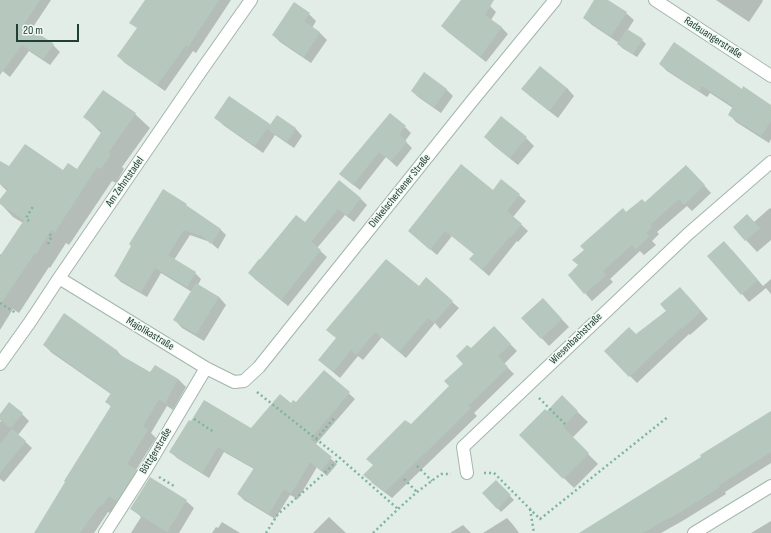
<!DOCTYPE html>
<meta charset="utf-8">
<style>
body{margin:0}
#map{position:relative;width:771px;height:533px;overflow:hidden;background:#e1ede6;font-family:"Sofia Sans Condensed",sans-serif}
canvas{display:block}
.scale{position:absolute;left:16px;top:24px;width:63px;height:18px;box-sizing:border-box;border:2px solid #1f4032;border-top:0;padding-left:5px;font-size:12px;line-height:14px;white-space:nowrap;color:#1f4032;-webkit-text-stroke:3px #f2f9f4;paint-order:stroke}
</style>
<div id="map">
<canvas width="771" height="533"></canvas>
<div class="scale">20 m</div>
</div>
<script>
const ctx = document.querySelector('canvas').getContext('2d');
ctx.lineJoin = 'round';
function fillPath(path, color) { ctx.fillStyle = color; ctx.fill(path, 'evenodd'); }
const shape = rows => new Path2D(rows.map(r => 'M' + r).join(''));
function stroke(path, color, width, dash) { ctx.strokeStyle = color; ctx.lineWidth = width; ctx.lineCap = dash ? 'butt' : 'round'; ctx.setLineDash(dash || []); ctx.stroke(path); }
function write(font, color, halo, rows, align = 'center') {
  ctx.font = font + ' "Sofia Sans Condensed",sans-serif'; ctx.lineWidth = 3; ctx.setLineDash([]); ctx.textBaseline = 'middle'; ctx.strokeStyle = halo; ctx.fillStyle = color; for (const [text, x, y, turn = 0] of rows) {
    ctx.save(); ctx.translate(x, y); ctx.rotate((+turn || 0) * Math.PI / 180); ctx.textAlign = isNaN(turn) ? turn : align; if (halo) ctx.strokeText(text, 0, 0); ctx.fillText(text, 0, 0); ctx.restore();
  }
}
fillPath(shape([
 [0,0,51,0,31,30,53,45,60,52,50,65,29,51,10,77,0,69],
 [169,0,231,0,196,53,193,51,165,91,125,63,118,56],
 [473,0,480,0,490,6,496,12,491,20,502,28,508,34,486,62,448,32,442,26],
 [595,0,606,0,626,13,634,20,627,31,642,40,646,44,637,57,622,48,619,44,619,43,592,25,584,18],
 [716,0,762,0,763,1,749,22],
 [309,14,316,21,312,28,320,33,327,40,311,63,280,42,273,35],
 [660,64,742,90,771,106,771,139,769,143,736,122,729,114,733,108,710,93,707,97,667,71],
 [567,88,574,96,558,118,530,96,523,89],
 [446,89,453,96,441,113,418,97,412,91],
 [103,91,135,114,150,128,122,167,124,169,116,183,112,181,69,245,66,243,50,268,49,267,19,313,13,309,0,330,0,254,2,255,23,223,13,217,0,203,0,201,7,191,0,184,0,169,9,167,63,171,77,171,102,134,85,117],
 [230,97,271,126,277,116,296,129,302,136,294,148,275,135,263,153,223,125,216,117],
 [405,127,411,133,405,141,412,148,397,167,386,157,360,190,347,180,340,174],
 [485,137,526,138,534,146,518,165,493,145],
 [693,173,711,193,692,211,687,206,657,232,659,234,652,241,656,245,644,255,640,251,610,279,613,282,592,301,569,275,627,214,645,204],
 [501,180,526,201,513,217,528,231,518,242,517,241,489,276,470,259,474,254,452,236,437,255,409,231,493,191],
 [339,181,361,199,367,205,354,222,345,215,317,248,327,257,288,306,256,280,249,273,306,224],
 [163,191,220,229,226,235,218,249,210,242,190,235,174,260,195,273,201,279,198,285,219,297,226,305,204,341,182,328,175,320,192,292,161,273,147,297,121,282,115,276],
 [770,208,771,209,771,240,757,252,734,227,754,222],
 [732,250,763,286,771,279,771,294,766,288,749,302,709,256],
 [426,279,459,308,440,329,435,323,406,358,382,337,363,360,358,356,340,378,319,360,419,287],
 [687,295,708,319,690,335,689,334,637,383,605,351,636,335],
 [543,299,569,327,549,346,523,318],
 [65,315,118,352,124,358,151,374,155,366,178,379,186,387,173,410,167,406,151,433,156,438,136,470,144,478,125,508,117,503,110,513,108,512,94,533,35,533,111,407,107,402,111,394,52,353,44,345],
 [494,328,517,351,504,364,514,374,474,413,477,416,392,498,371,482,411,425,450,386,464,364,471,350],
 [324,371,355,399,315,445,337,464,327,476,317,467,298,499,290,495,275,519,244,500,238,494,254,469,224,452,209,478,177,458,171,452,251,429,291,404,296,403],
 [562,397,588,422,572,438,598,464,574,488,520,435,547,412],
 [771,412,771,463,725,492,726,494,684,520,661,533,581,533,703,458],
 [22,414,29,421,18,435,32,448,4,482,0,479,0,422,2,420,0,419,0,416],
 [496,482,514,500,501,512,484,493],
 [186,501,194,508,179,533,131,533,141,517,131,508],
 [329,517,346,533,313,533],
 [507,518,514,526,519,533,483,533],
 [771,521,771,533,751,533],
 [222,522,240,533,212,533,216,527,218,528],
 [463,525,471,533,450,533]
]), '#0003');
fillPath(shape([
 [0,0,40,0,24,24,54,44,43,59,22,45,0,75],
 [145,0,219,0,188,47,186,45,157,85,117,56,137,28,129,23],
 [461,0,494,0,485,15,502,27,480,57,441,26],
 [594,0,608,0,627,12,611,36,583,18],
 [294,2,310,13,304,21,320,32,304,57,272,35],
 [627,29,643,39,633,54,617,44],
 [674,42,742,89,743,86,771,105,771,121,761,136,728,115,733,106,702,86,699,91,659,64],
 [540,66,567,88,549,111,521,89],
 [424,72,447,89,434,107,411,91],
 [103,90,136,113,108,153,111,154,101,169,97,167,55,232,51,230,36,254,35,253,0,305,0,256,24,220,0,204,0,199,8,189,0,183,0,161,9,166,25,144,63,170,68,163,77,169,102,131,83,117],
 [229,96,270,124,255,146,214,118],
 [390,113,406,126,399,134,407,142,391,161,379,152,353,185,339,174],
 [277,115,296,128,287,142,267,129],
 [501,116,527,137,510,158,484,137],
 [461,164,493,190,501,179,520,194,507,211,522,224,511,237,510,236,482,270,469,259,474,254,445,231,430,250,408,231],
 [686,165,705,185,684,205,679,199,650,225,652,227,646,233,649,237,636,249,632,245,603,271,606,275,584,294,568,275,578,265,572,260,584,250,580,246,623,208,626,212,642,199,645,202],
 [339,180,361,198,347,216,338,209,311,242,321,250,281,300,248,273,259,259,260,259,296,215,305,222],
 [163,189,187,204,186,205,221,229,211,244,202,236,184,230,168,255,196,272,187,287,155,268,141,292,114,276,131,246,129,244],
 [747,214,760,228,745,241,733,227],
 [724,241,758,280,741,295,707,256],
 [386,259,419,286,426,277,453,301,434,323,428,318,399,352,375,332,356,355,351,350,333,372,318,360,336,338,326,330],
 [196,283,219,297,196,334,173,320],
 [680,287,701,311,682,329,681,328,629,377,604,351,629,327,636,334,666,311,660,304],
 [543,298,562,319,541,339,521,318],
 [64,313,118,351,117,353,150,372,155,365,178,379,165,403,159,399,143,426,148,430,127,464,137,470,117,501,109,496,101,506,100,505,80,533,34,533,65,482,64,481,111,406,105,402,111,393,43,345],
 [494,326,511,344,498,356,508,367,468,406,471,408,385,492,363,475,373,465,366,459,405,420,411,424,449,386,444,381,463,364,456,356,467,345,471,348],
 [324,370,350,392,310,439,332,457,321,471,310,462,291,494,284,489,269,514,237,494,254,468,218,447,202,473,169,452,189,420,191,421,204,400,251,428,280,394,291,403,293,400,296,402],
 [562,395,578,411,563,427,589,453,563,479,519,435,545,409,547,411],
 [9,402,23,413,11,428,0,420,0,414],
 [771,411,771,452,719,485,720,487,677,514,663,521,643,533,579,533,701,457,700,455],
 [12,429,26,441,0,473,0,444],
 [150,477,187,500,167,532,130,509],
 [496,480,511,495,497,509,482,493]
]), '#b6c8be');
const street = shape([
 [655,0,771,76],
 [59,278,206,368,234,382,244,381,259,367,472,101,555,0],
 [0,364,30,322,59,278,203,68,251,0],
 [467,473,463,447,688,234,771,162],
 [105,533,146,469,206,368],
 [694,533,771,486]
]);
stroke(street, '#a3b6ac', 14);
stroke(shape([
 [29,221,26,218,34,205],
 [48,244,52,236,49,234],
 [0,303,16,313],
 [257,392,340,458,398,509],
 [539,398,567,426],
 [194,419,214,432],
 [316,439,335,417],
 [417,466,432,481],
 [484,473,494,473,540,519,669,416],
 [159,477,174,486],
 [404,479,417,492],
 [530,509,534,533],
 [266,533,278,514,318,479,340,458],
 [373,533,398,509,417,492,441,474,451,474]
]), '#7eb59a', 2.5, [2, 3]);
stroke(street, '#fff', 12);
write('11px', '#1f4032', '#f2f9f4', [
 ["Radauangerstraße",713,38,33],
 ["Am Zehntstadel",125,182,-55],
 ["Dinkelscherbener Straße",400,191,-51],
 ["Majolikastraße",150,334,31],
 ["Wiesenbachstraße",576,339,-44],
 ["Böttgerstraße",156,451,-59]
]);
</script>
